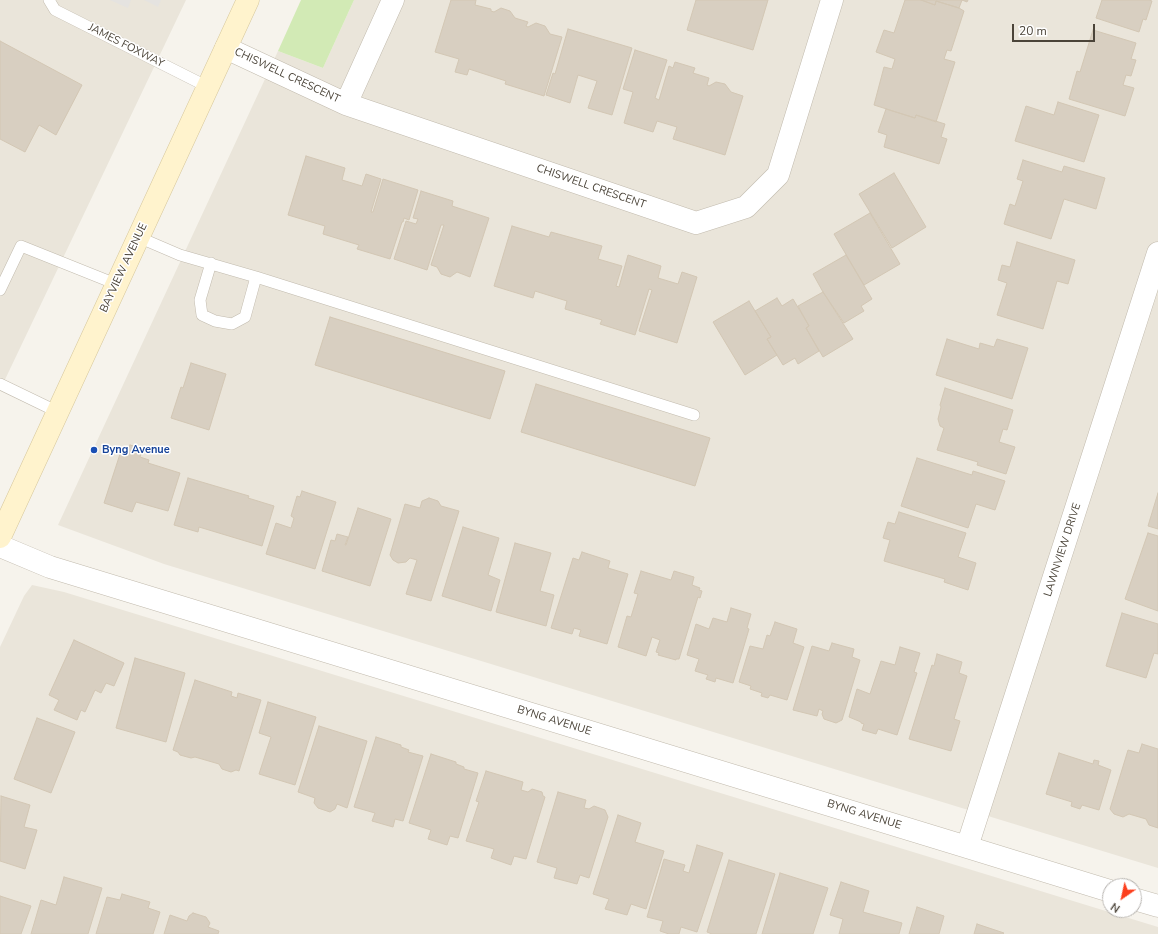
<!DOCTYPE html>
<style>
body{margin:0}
#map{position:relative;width:1158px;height:934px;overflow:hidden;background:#f6f3ec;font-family:"Nunito Sans",sans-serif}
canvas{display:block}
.north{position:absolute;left:1102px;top:878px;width:40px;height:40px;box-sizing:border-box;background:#fff;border:1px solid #b7b4b0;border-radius:50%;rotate:214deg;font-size:11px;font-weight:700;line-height:16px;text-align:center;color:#4b4439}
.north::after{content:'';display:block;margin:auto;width:14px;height:18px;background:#fc3f1d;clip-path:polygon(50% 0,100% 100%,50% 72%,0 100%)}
.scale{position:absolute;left:1012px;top:24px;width:83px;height:18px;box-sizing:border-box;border:2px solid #4b4439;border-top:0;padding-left:5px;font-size:12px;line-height:14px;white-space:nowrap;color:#4b4439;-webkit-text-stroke:3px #fff;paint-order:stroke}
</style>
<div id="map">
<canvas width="1158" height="934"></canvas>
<div class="north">N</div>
<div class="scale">20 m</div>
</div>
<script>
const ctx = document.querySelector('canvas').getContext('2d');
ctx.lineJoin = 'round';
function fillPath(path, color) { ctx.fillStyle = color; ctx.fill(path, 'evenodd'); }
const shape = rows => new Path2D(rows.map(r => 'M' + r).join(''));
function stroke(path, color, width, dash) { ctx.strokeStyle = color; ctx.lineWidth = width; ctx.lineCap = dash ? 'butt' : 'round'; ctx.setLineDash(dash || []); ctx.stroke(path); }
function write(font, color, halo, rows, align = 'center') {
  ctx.font = font + ' "Nunito Sans",sans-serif'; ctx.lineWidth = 3; ctx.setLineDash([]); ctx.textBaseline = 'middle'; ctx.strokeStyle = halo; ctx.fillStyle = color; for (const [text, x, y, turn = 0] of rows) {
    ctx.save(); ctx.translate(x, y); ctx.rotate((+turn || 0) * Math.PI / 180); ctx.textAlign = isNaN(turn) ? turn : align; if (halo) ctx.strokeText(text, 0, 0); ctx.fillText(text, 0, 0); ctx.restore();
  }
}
fillPath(shape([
 [0,0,186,0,0,390],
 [354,0,1158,0,1158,868,164,564,58,525,278,51,323,68],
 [32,585,64,592,1158,927,1158,934,0,934,0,647,24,596]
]), '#eae5da');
fillPath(shape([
 [301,0,354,0,323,68,278,51]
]), '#d2eab5');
fillPath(shape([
 [110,0,131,0,128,8],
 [144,0,161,0,158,7]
]), '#e5e3e0');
const building = shape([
 [451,0,476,0,475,5,491,9,491,11,494,12,501,8,510,11,515,18,528,22,526,26,528,27,536,23,545,26,550,34,562,37,544,96,505,84,506,81,469,69,467,75,455,72,459,59,435,52,451,0],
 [696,0,768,0,753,50,687,30,696,0],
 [905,0,921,0,935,5,936,1,959,8,964,11,951,51,947,50,944,59,955,62,936,122,916,115,915,118,874,105,884,67,892,69,895,59,876,52,884,30,894,33,905,0],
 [921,0,968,0,967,2,962,0,959,8,936,1,935,5,921,0],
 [1102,0,1149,0,1152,1,1146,20,1143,19,1139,32,1096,18,1102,0],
 [568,29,632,48,612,115,588,108,597,81,578,75,570,103,546,95,553,73,555,74,568,29],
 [1093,30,1136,43,1131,59,1136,60,1131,76,1126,75,1123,85,1134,88,1125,116,1069,99,1077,71,1080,72,1093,30],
 [0,41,82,85,56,135,39,125,25,152,0,139,0,41],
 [635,50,667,60,655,98,659,100,669,66,673,68,675,62,695,68,693,73,709,78,707,85,709,86,716,82,725,84,731,92,743,96,725,155,673,139,677,127,657,121,653,132,624,123,633,92,623,89,635,50],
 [1058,102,1099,115,1084,162,1015,141,1026,106,1054,115,1058,102],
 [886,109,915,118,916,115,945,124,941,137,947,139,939,164,884,147,887,135,878,132,886,109],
 [306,156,345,168,342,180,362,186,366,174,381,179,371,212,373,212,383,179,418,190,409,220,404,218,403,222,402,222,390,259,357,249,359,245,323,234,325,226,288,215,306,156],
 [1023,160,1062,172,1064,166,1105,178,1096,209,1064,199,1051,239,1004,224,1010,204,1015,206,1023,181,1017,179,1023,160],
 [894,173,926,227,892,248,859,194,894,173],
 [421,191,453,201,452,206,489,218,470,277,457,272,450,277,441,274,437,267,431,265,444,225,441,225,427,270,394,259,406,221,416,224,418,219,413,218,421,191],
 [870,213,900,264,864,285,834,234,870,213],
 [512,226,549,237,551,232,602,246,598,259,622,266,616,286,619,287,628,255,661,266,658,278,678,284,682,272,697,277,677,343,639,331,652,290,649,289,635,335,600,324,602,320,565,309,567,301,535,291,533,298,494,286,512,226],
 [1017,242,1075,260,1068,284,1057,281,1043,329,997,315,1007,283,998,280,1002,265,1010,267,1017,242],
 [846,255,872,299,861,306,864,311,844,323,823,292,813,274,846,255],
 [823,292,853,339,823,357,806,328,809,326,798,306,823,292],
 [777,298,782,306,793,299,809,326,806,328,819,351,798,364,795,358,783,365,767,339,771,337,755,311,777,298],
 [749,301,771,337,767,339,777,355,745,375,713,322,749,301],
 [330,317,505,371,490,419,315,365,330,317],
 [947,339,979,349,980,343,994,347,997,339,1028,348,1012,399,936,375,947,339],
 [191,363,226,374,209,430,171,418,181,387,183,388,191,363],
 [536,384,710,438,695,486,521,432,536,384],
 [945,388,1013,410,1007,430,1003,429,999,442,1015,447,1006,474,977,465,978,462,937,450,944,428,940,426,938,419,941,407,940,405,945,388],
 [130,445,143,449,140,457,149,460,148,463,180,473,168,511,136,502,132,512,104,503,121,451,127,453,130,445],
 [917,458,972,475,973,471,1005,481,995,510,976,504,968,528,901,506,917,458],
 [188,478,249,496,248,498,274,506,262,546,199,527,198,532,174,525,188,478],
 [302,491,336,502,315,569,266,554,276,523,291,528,294,518,291,516,297,496,300,497,302,491],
 [1158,493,1158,529,1148,526,1158,493],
 [429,498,438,501,441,506,459,511,431,601,406,594,417,560,410,558,406,562,398,563,393,560,390,555,405,504,420,508,422,501,429,498],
 [358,508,391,519,370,586,322,571,331,540,335,541,337,534,348,537,345,545,346,545,358,508],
 [899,512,966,533,958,557,976,563,968,590,944,582,945,579,884,561,890,540,883,538,888,522,895,524,899,512],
 [463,527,499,538,488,575,500,580,491,611,442,596,463,527],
 [1148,533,1158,536,1158,611,1125,599,1148,533],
 [515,543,551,553,540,591,554,595,546,626,496,612,515,543],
 [582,552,610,561,608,568,628,574,607,644,579,636,581,630,574,628,572,634,551,628,573,558,579,560,582,552],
 [641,571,671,580,674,571,694,577,692,585,700,588,699,590,702,591,700,598,698,597,679,659,676,659,676,660,658,655,659,653,656,652,660,640,652,637,646,656,618,647,627,616,631,617,638,594,634,593,641,571],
 [731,608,751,614,747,628,749,629,733,683,716,678,715,682,706,679,708,675,695,671,699,659,687,655,696,624,709,629,713,618,727,622,731,608],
 [1122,613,1158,624,1158,654,1154,653,1146,678,1106,666,1122,613],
 [775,622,797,629,793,643,804,647,787,700,770,695,768,698,761,696,762,693,750,689,751,686,739,682,750,646,763,649,767,635,770,636,775,622],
 [74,640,124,663,114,686,106,683,101,693,95,690,85,712,81,710,77,720,54,710,59,700,49,695,74,640],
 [832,643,854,649,852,657,860,660,842,720,836,723,824,719,822,714,823,711,819,709,817,716,793,710,812,646,829,651,832,643],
 [900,647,920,653,914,672,917,673,897,735,878,729,876,734,862,730,864,724,861,723,861,722,849,717,857,689,870,694,881,661,895,665,900,647],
 [937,654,962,662,959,673,967,676,954,719,960,721,951,751,909,739,932,665,934,666,937,654],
 [135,658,185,673,166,742,116,728,135,658],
 [195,680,232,692,231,696,237,698,238,693,261,700,239,771,236,770,231,772,222,769,219,764,195,757,191,758,180,755,178,752,173,750,195,680],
 [268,702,316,717,295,785,259,774,271,737,259,733,268,702],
 [37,718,75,732,51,793,14,779,37,718],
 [319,726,367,741,347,808,337,804,335,809,330,812,318,808,314,803,315,798,298,792,319,726],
 [376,737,401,745,401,747,409,750,408,752,423,756,403,821,395,819,393,827,372,821,375,813,354,807,376,737],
 [1142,744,1158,749,1158,828,1149,825,1146,819,1129,814,1123,817,1114,814,1110,809,1128,750,1139,753,1142,744],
 [1059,753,1093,764,1094,760,1099,761,1098,765,1111,770,1099,810,1082,805,1080,809,1071,806,1072,802,1046,794,1059,753],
 [431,754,456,762,456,764,464,767,464,769,478,773,458,838,450,836,447,845,428,839,431,830,409,823,431,754],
 [486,771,523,782,521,790,528,792,532,789,542,792,543,796,545,797,526,859,514,856,511,865,491,858,494,849,466,841,479,802,476,801,486,771],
 [558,792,586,800,584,808,589,809,594,806,605,810,608,817,589,878,580,875,577,884,554,878,557,868,537,862,558,792],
 [1,796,30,805,24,827,37,830,25,869,0,861,1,796],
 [618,815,641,823,635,842,664,851,646,909,631,904,627,915,605,909,609,899,593,894,618,815],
 [697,845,723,853,697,932,681,927,679,934,669,934,660,931,663,921,647,917,664,859,685,865,683,871,689,873,697,845],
 [729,860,775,874,756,934,712,934,707,932,729,860],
 [780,873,828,888,813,934,762,934,780,873],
 [64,877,102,888,88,934,31,934,41,900,56,905,64,877],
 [841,882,869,891,863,912,902,923,899,934,839,934,843,919,830,915,841,882],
 [122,894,150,902,148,908,160,912,153,934,96,934,107,897,120,900,122,894],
 [0,896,31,906,21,934,0,934,0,896],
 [917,907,944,916,939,934,909,934,917,907],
 [193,913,206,917,210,923,208,927,219,931,218,934,164,934,170,915,187,921,189,916,193,913],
 [977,924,1004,933,1003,934,974,934,977,924]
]);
fillPath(building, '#d8cfc1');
stroke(building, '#d3c7b4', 1);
const lane = shape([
 [49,0,55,10,208,87],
 [138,237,180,255,256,277,694,415],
 [211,263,200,300,202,315,215,321,232,324,245,317,256,277],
 [0,290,21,246,116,284],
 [0,384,58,412]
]);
const street = shape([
 [226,48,346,104,696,223,746,207,778,175,832,0],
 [346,104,393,0],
 [0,546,50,567,967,847,1110,891],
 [967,847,1158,253],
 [1134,899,1158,906]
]);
const secondary = shape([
 [0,537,248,0]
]);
stroke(lane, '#c2bbae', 12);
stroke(street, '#c2bbae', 23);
stroke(secondary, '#d6c79b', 23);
stroke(lane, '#fff', 11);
stroke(street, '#fff', 22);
stroke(secondary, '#fff3cd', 22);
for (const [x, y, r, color] of [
 [94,450,4,"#1a4fb4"]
]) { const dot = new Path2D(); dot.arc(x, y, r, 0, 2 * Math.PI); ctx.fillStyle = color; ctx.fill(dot); stroke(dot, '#fff', 1.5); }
write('11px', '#4b4439', '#fff', [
 ["JAMES FOXWAY",126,46,27],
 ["CHISWELL CRESCENT",287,76,25],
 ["CHISWELL CRESCENT",591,187,19],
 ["BAYVIEW AVENUE",124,268,-65],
 ["LAWNVIEW DRIVE",1063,550,-72],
 ["BYNG AVENUE",554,721,17],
 ["BYNG AVENUE",864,815,17]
]);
write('bold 11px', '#164399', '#fff', [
 ["Byng Avenue",102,450]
], 'left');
</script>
